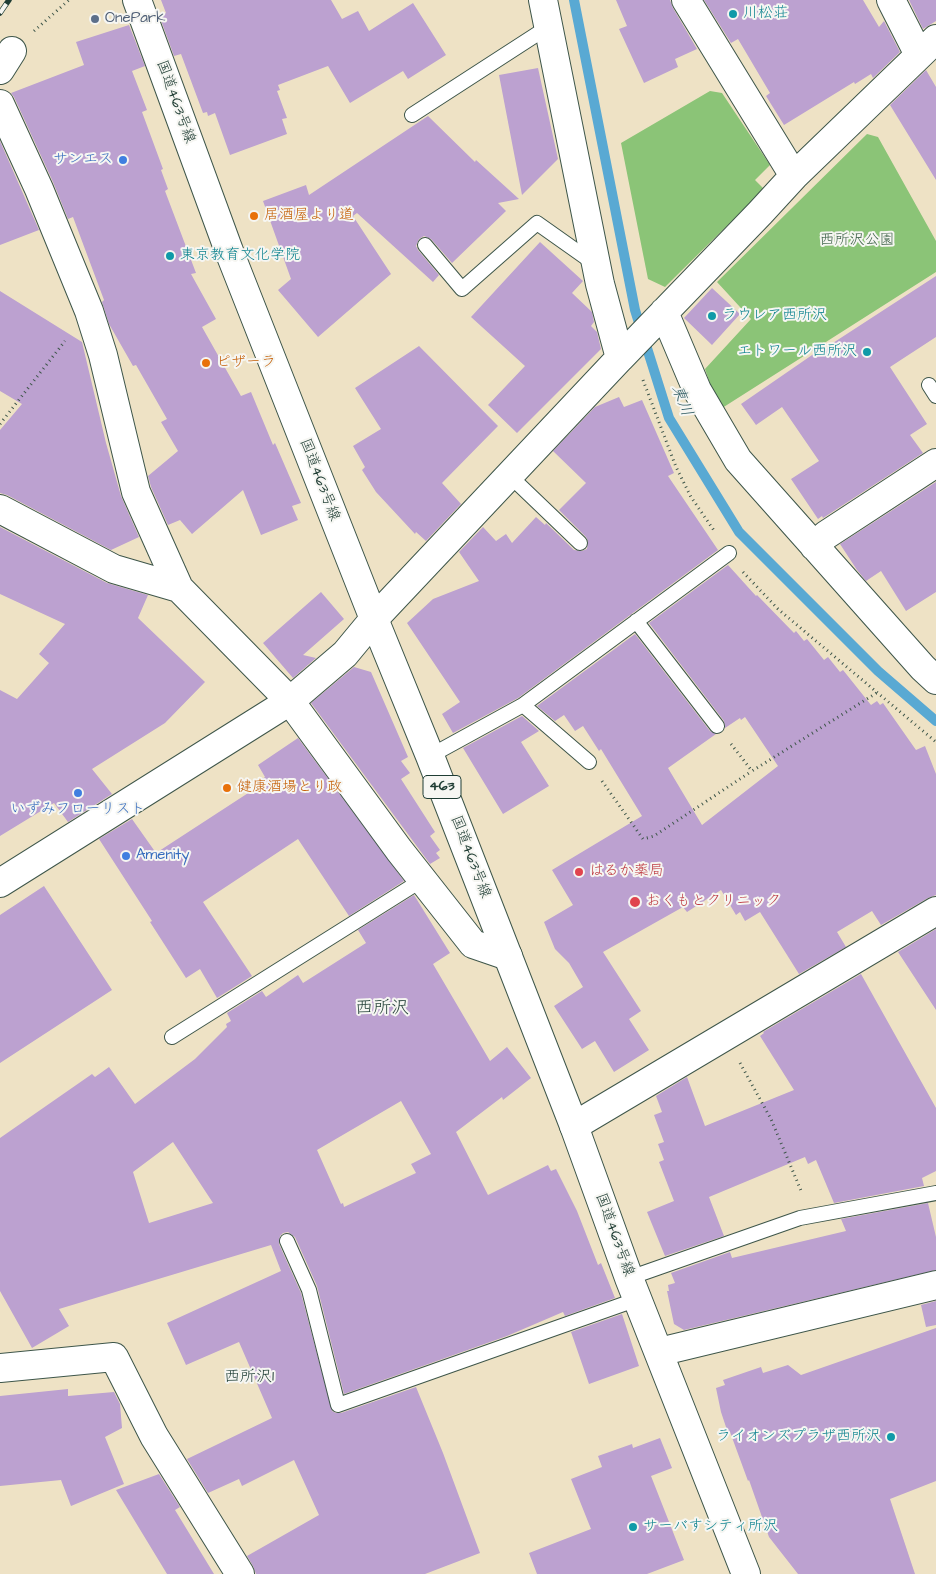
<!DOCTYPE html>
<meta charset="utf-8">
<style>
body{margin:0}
canvas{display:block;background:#eee2c5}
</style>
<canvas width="936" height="1574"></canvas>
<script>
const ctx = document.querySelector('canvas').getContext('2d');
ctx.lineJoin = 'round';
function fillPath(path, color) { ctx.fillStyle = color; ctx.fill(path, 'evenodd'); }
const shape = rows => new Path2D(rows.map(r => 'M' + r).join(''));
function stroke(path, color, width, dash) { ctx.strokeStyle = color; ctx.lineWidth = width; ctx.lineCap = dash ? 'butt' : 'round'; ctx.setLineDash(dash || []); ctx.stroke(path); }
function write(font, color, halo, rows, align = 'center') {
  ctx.font = font + ' "Architects Daughter","Klee One",sans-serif'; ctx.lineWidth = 4; ctx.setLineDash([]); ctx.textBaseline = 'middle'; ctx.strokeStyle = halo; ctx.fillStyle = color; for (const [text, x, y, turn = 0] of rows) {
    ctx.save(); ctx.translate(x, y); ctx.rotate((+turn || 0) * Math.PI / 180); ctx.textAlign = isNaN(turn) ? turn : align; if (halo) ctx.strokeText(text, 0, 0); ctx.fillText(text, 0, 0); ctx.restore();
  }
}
fillPath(shape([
 [710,91,722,93,770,165,755,180,764,189,665,287,648,279,621,143],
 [867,134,878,137,936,241,936,272,719,410,705,369,751,319,717,282]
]), '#8bc477');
stroke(shape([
 [574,0,635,310,669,418,739,532,878,671,936,721]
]), '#59a9d3', 10);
fillPath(shape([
 [161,0,331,0,342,19,358,11,369,31,413,3,446,55,408,79,403,71,350,103,328,66,278,85,280,90,277,91,287,118,282,119,287,134,230,155,215,113,208,116,207,112,203,113,181,54,174,56,159,15,166,13],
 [616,0,670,0,673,8,697,49,675,59,678,67,644,83,619,29,627,26],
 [704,0,863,0,879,27,884,21,900,52,873,78,871,74,855,84,854,82,784,125,766,96,770,93,738,39,731,43],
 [909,0,936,0,936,21,923,29],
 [129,25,145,66,132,71,147,110,142,112,163,169,161,170,168,189,165,191,196,273,191,274,216,319,202,327,241,396,251,392,273,445,275,443,301,503,292,506,298,520,261,535,243,490,192,534,180,520,168,525,151,487,148,476,178,451,161,422,167,419,136,365,133,366,109,324,102,302,104,300,73,217,68,219,53,182,14,97,11,93,84,65,76,42],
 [538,68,558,159,522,195,499,75],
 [926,70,936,87,936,180,890,105],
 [428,116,475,162,476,160,519,199,498,203,506,211,452,263,431,239,424,236,419,239,416,246,418,250,439,275,433,282,357,213,353,216,391,274,318,337,278,290,291,279,263,201,306,185,309,195],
 [0,141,39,230,0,245],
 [540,242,583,281,572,293,592,312,594,322,591,326,597,332,601,349,517,433,488,405,525,366,471,317],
 [936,276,936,337,890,367,927,424,910,435,923,453,823,518,822,516,818,519,791,479,819,461,782,407,756,425,741,404,815,353,816,354],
 [712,288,740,314,712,345,684,318],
 [0,291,82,342,106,443,121,496,139,537,111,550,7,495,0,493,0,430,22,404,0,391],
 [419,346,498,426,442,483,461,504,426,541,416,532,415,534,376,492,362,470,365,467,353,446,381,429,355,388],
 [619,397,624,407,642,400,674,473,668,476,718,550,518,698,453,733,442,714,460,702,407,623,433,599,479,581,459,552,483,527,496,541,506,534,512,543,536,517,545,525,546,523,574,550,582,551,587,549,588,541,586,537,559,510,586,483,553,451,595,407],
 [936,482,936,592,906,611,881,571,866,581,857,570,840,544],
 [0,527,107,583,148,595,138,618,205,682,165,723,92,769,112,794,68,822,54,803,0,836,0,690,17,699,49,663,39,654,65,624,0,594],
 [728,565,756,596,757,595,794,633,796,631,804,641,807,639,824,660,828,657,840,672,843,670,871,705,877,701,880,705,883,703,916,750,925,746,936,774,936,895,928,898,881,925,872,911,837,932,846,947,799,974,760,912,745,921,740,912,736,915,721,890,687,912,683,907,603,952,641,1011,629,1019,649,1050,614,1072,595,1041,582,1049,554,1006,583,987,569,963,555,949,544,922,573,905,552,870,642,816,601,749,599,751,583,726,575,731,564,715,555,721,537,706,635,634,710,731,716,734,668,768,702,825,778,766,745,717,741,720,740,718,725,728,724,721,649,623],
 [321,592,344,619,303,655,316,658,293,678,263,643],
 [354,667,371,672,408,757,401,761,410,773,401,779,435,832,430,836,440,850,436,853,440,858,430,864,311,703],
 [522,716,539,731,521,742,549,786,503,814,463,748],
 [298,738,404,881,349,916,298,839,203,902,252,976,217,998,200,969,186,978,150,922,152,921,99,839,132,819,156,853,262,784,260,781,265,777,258,765],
 [44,886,112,990,0,1063,0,915],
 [414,895,450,953,433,964,490,1061,507,1047,531,1078,503,1100,502,1097,456,1132,488,1195,548,1165,551,1171,556,1169,577,1211,598,1265,601,1263,615,1298,565,1316,563,1312,507,1336,344,1394,317,1286,295,1237,288,1232,283,1233,280,1236,279,1244,301,1293,332,1411,336,1413,341,1413,416,1387,443,1453,480,1553,425,1574,256,1574,253,1566,247,1556,319,1515,294,1460,242,1486,239,1479,208,1493,187,1459,272,1418,239,1342,186,1365,167,1323,281,1271,271,1245,59,1309,69,1326,32,1348,0,1291,0,1138,92,1074,95,1077,109,1067,135,1104,195,1059,227,1027,226,1024,231,1021,227,1013,262,991,266,997,298,975,303,983,366,943,358,930],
 [401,1101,431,1154,411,1164,416,1173,344,1207,343,1203,341,1204,317,1150],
 [173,1142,213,1203,149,1223,133,1172],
 [936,929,936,1010,898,952],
 [861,974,936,1108,936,1171,922,1178,924,1186,834,1203,816,1160,808,1164,805,1157,709,1197,724,1236,665,1256,647,1212,674,1201,659,1162,664,1160,658,1144,664,1142,654,1115,662,1112,656,1096,687,1077,705,1126,794,1090,760,1036,764,1033,763,1032],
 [928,1203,936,1237,936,1270,684,1330,674,1324,667,1291,669,1291,668,1285,675,1283,671,1273,730,1252,732,1258,846,1231,841,1219],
 [936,1301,936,1325,926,1327,921,1305],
 [622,1314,639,1366,589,1384,571,1332],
 [936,1328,936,1481,890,1499,915,1574,798,1574,769,1537,749,1480,748,1481,730,1432,728,1433,721,1412,716,1388,725,1385,723,1380,761,1367,763,1373,788,1365,801,1375],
 [68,1389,68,1396,114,1392,120,1404,122,1428,105,1437,124,1484,71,1506,61,1480,0,1486,0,1396],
 [660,1438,672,1468,651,1476,684,1560,647,1574,537,1574,529,1553,591,1529,571,1479,602,1467,598,1456,632,1444,633,1448],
 [159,1474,180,1507,175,1510,214,1574,167,1574,116,1490]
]), '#bca1d0');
const lane = shape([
 [412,115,548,27],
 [425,245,462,289,537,223,595,264],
 [929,385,936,396],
 [509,475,580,543],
 [636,621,717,726],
 [523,705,589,762],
 [430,756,523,705,729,553],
 [172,1037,422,880],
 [287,1241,309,1290,338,1405,638,1299],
 [629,1278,800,1218,936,1193]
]);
const street = shape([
 [686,0,794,176],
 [891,0,919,55],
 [0,70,12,51],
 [0,104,39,189,89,311,103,355,136,492,179,588,290,701,399,850,473,944,508,956],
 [664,312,697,390,738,460,923,668,936,680],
 [620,358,760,213,794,176,936,39],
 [0,509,114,569,179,588],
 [814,546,826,535,936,463],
 [0,883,290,701,345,654,374,619,620,358,600,284,543,0],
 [574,1126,936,911],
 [659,1352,936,1285],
 [0,1368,114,1357,154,1436,240,1574]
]);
const highway = shape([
 [137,0,229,251,374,619,430,756,574,1126,629,1278,746,1574]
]);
stroke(lane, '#3e564a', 16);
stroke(street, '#3e564a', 30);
stroke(highway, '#3e564a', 30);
stroke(shape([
 [34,31,69,0],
 [643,380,676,467,691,497,715,532],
 [0,424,65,341],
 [743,572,778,609,936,742],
 [731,744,752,771,878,692],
 [602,781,643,839,654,836,752,771],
 [740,1063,771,1119,802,1193]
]), '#3e564a', 3, [1, 4]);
stroke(lane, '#fff', 14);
stroke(street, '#fff', 28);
stroke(highway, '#fff', 28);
const rail = shape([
 [0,13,9,0]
]);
stroke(rail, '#1f3d34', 5.5);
stroke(rail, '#f6f6f2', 4, [11]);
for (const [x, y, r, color] of [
 [733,14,5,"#0f9aa8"],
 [95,19,5,"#5c6f8a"],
 [123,160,5,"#3f7fe0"],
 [254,216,5,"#e8710a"],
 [170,256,5,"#0f9aa8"],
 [712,316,5,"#0f9aa8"],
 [867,352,5,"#0f9aa8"],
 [206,363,5,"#e8710a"],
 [227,788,5,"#e8710a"],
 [78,793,5,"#3f7fe0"],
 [126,856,5,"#3f7fe0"],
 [579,872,5,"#e0444e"],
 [635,902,6,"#e0444e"],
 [891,1437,5,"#0f9aa8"],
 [633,1527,5,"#0f9aa8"]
]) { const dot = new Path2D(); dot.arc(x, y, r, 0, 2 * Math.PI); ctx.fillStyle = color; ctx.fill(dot); stroke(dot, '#f6f6f2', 2); }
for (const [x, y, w] of [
 [442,787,38]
]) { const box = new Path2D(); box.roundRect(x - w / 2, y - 11.5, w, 23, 4); ctx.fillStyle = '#f6f6f2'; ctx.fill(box); stroke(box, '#1f3d34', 1); }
write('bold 14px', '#1f3d34', null, [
 ["463",442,787]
]);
write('15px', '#0d838f', '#f6f6f2', [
 ["川松荘",743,14],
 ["東京教育文化学院",180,256],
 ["ラウレア西所沢",722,316],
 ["エトワール西所沢",857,352,"right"],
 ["ライオンズプラザ西所沢",881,1437,"right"],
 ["サーバすシティ所沢",643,1527]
], 'left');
write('15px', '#4e5e75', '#f6f6f2', [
 ["OnePark",105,19]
], 'left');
write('15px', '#1f3d34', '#f6f6f2', [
 ["国道463号線",175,102,70],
 ["国道463号線",319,480,69],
 ["国道463号線",470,857,69],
 ["国道463号線",614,1235,70]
]);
write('15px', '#366cbe', '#f6f6f2', [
 ["サンエス",113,160],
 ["いずみフローリスト",78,810,"center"],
 ["Amenity",136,856,"left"]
], 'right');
write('15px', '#c56008', '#f6f6f2', [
 ["居酒屋より道",264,216],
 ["ピザーラ",216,363],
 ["健康酒場とり政",237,788]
], 'left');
write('15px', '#3a5f45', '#f6f6f2', [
 ["西所沢公園",857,241]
]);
write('15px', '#be3a42', '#f6f6f2', [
 ["はるか薬局",589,872],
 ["おくもとクリニック",646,902]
], 'left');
write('italic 16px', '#305d64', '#f6f6f2', [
 ["東川",681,401,69]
]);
write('16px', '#1f3d34', '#f6f6f2', [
 ["西所沢1",249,1378]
]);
write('18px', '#1f3d34', '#f6f6f2', [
 ["西所沢",382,1009]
]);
</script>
